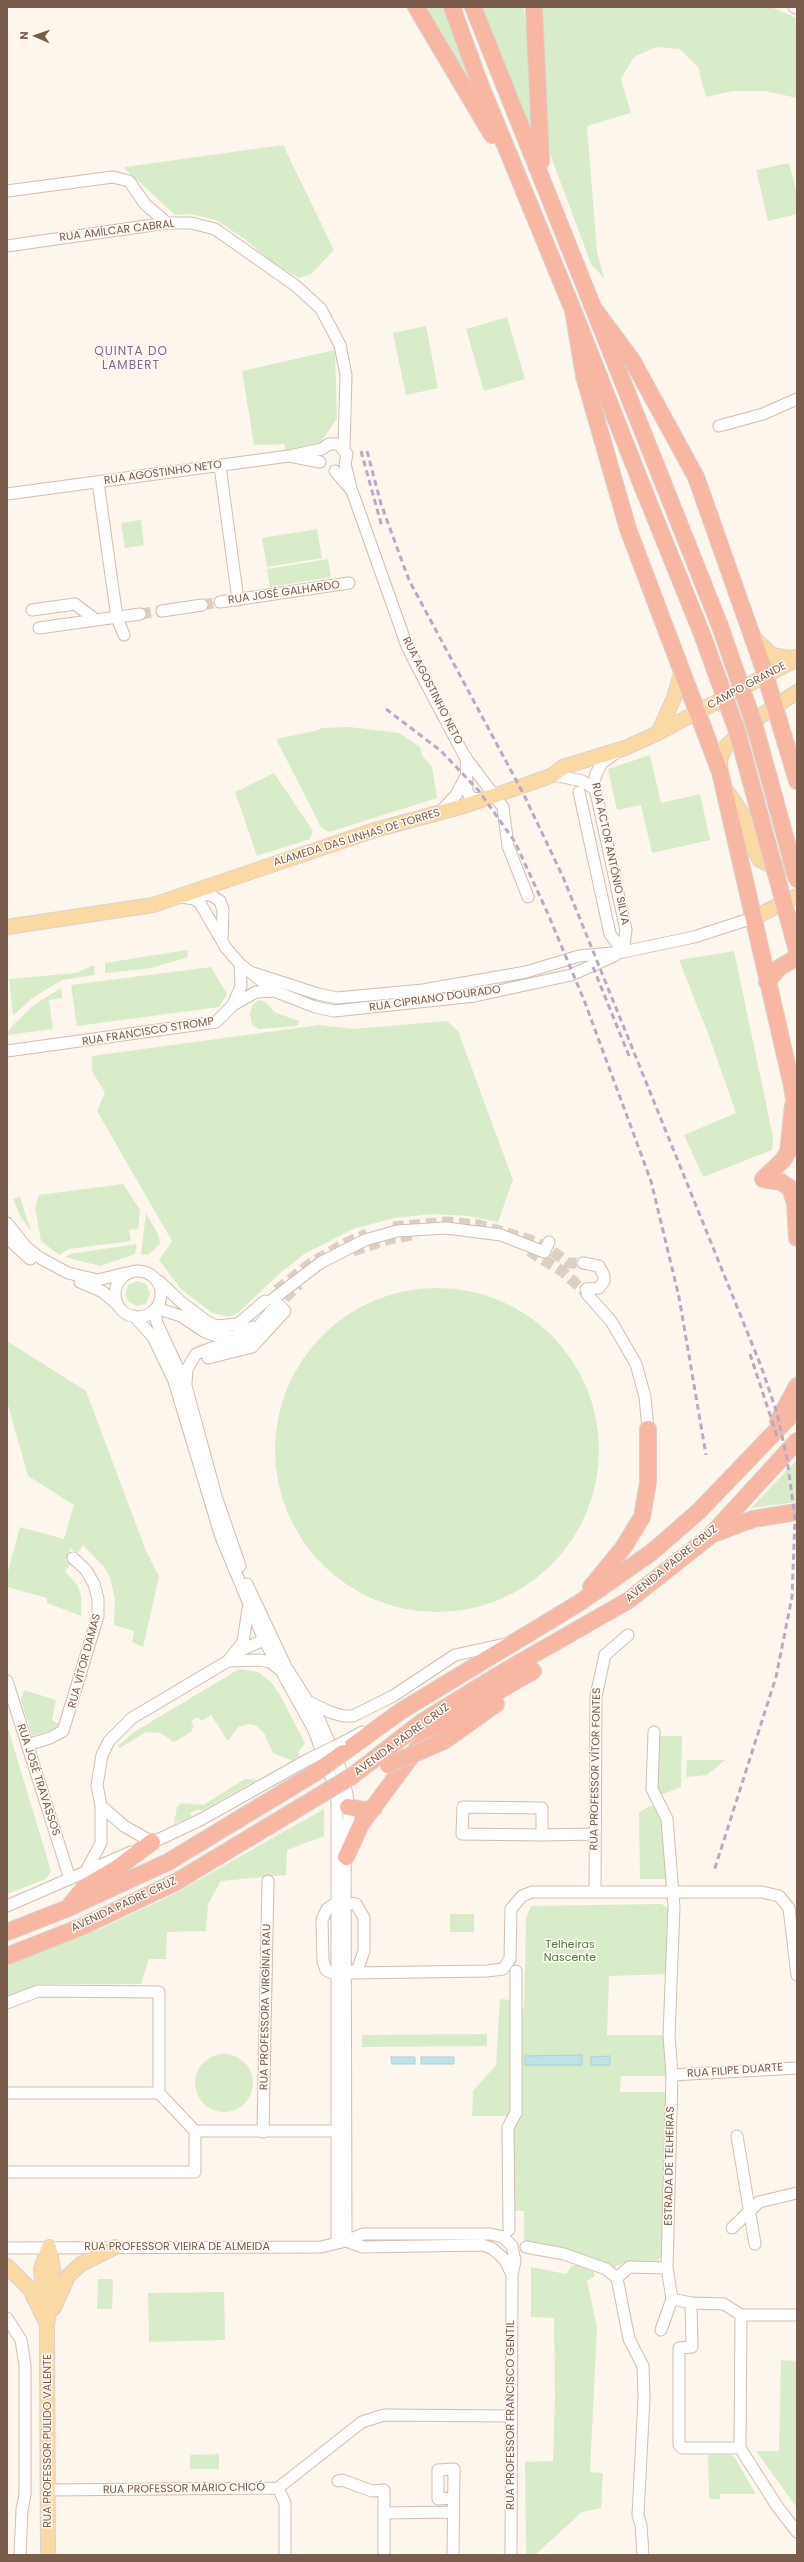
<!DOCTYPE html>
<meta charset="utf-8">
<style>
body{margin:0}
#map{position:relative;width:804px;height:2562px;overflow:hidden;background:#fdf6ec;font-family:Poppins,sans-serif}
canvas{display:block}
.frame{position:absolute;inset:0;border:8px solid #7a5c4d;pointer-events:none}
.north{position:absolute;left:16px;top:16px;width:40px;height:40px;-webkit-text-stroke:3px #fffaf3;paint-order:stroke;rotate:272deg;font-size:11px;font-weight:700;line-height:16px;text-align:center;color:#7a5c4d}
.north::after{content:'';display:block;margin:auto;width:14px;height:18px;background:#7a5c4d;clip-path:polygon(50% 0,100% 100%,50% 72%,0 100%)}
</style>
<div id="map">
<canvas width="804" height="2562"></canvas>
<div class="frame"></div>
<div class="north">N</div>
</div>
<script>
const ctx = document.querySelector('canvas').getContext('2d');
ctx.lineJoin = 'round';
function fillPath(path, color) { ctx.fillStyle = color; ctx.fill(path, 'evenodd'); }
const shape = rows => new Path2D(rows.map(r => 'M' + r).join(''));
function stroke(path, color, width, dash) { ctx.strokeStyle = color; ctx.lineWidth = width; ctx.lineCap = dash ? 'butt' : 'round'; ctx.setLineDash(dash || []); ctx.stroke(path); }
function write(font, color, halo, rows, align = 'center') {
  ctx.font = font + ' Poppins,sans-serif'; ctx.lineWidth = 3; ctx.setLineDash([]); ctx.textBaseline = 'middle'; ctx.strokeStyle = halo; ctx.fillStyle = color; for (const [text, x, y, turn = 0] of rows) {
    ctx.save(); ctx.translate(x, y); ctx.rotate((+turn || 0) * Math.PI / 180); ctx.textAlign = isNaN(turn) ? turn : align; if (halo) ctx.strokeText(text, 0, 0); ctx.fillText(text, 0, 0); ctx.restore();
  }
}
fillPath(shape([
 [423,7,443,7,478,102],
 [482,7,523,7,527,32,534,134,531,136],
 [539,7,771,7,797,18,797,98,765,91,733,91,706,97,698,67,680,49,656,47,634,57,621,79,631,113,587,126,597,252,604,278,591,264,547,146],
 [283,145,334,250,311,274,299,278,270,261,246,240,216,220,190,214,175,215,125,169,125,167],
 [789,163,797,194,797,214,768,221,756,170],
 [507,317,525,379,484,391,466,329],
 [426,326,438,388,406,395,393,333],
 [335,350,337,418,321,443,286,452,284,444,254,445,242,371],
 [141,520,144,545,125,548,121,523],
 [317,529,322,558,267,567,262,538],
 [328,559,331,577,270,587,267,569],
 [349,727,399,733,420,747,422,755,432,767,437,798,329,832,321,827,276,739,315,731,322,728],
 [650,755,661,803,700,794,710,840,652,853,641,805,617,810,608,769],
 [274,773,313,831,310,839,257,856,235,792],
 [187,950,188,957,182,959,151,968,105,973,105,963],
 [734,951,773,1137,772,1150,703,1177,684,1135,736,1113,709,1036,679,960],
 [94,965,95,975,62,980,32,998,13,1016,9,979,76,973],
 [211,967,227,994,219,1007,77,1026,71,985],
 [61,988,62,998,49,1000,53,1029,7,1035,12,1026,35,1004],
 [258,1000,266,1002,274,1012,299,1021,297,1026,259,1029,252,1025,250,1014,252,1006],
 [447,1021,458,1031,513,1180,498,1222,468,1216,433,1214,394,1218,353,1229,304,1254,279,1274,238,1313,230,1317,212,1313,181,1289,159,1260,172,1241,97,1111,105,1093,92,1071,92,1056,319,1025,354,1029],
 [123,1184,140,1210,138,1229,129,1230,131,1241,69,1249,59,1255,41,1241,35,1208,39,1195],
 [20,1197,31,1231,20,1216,13,1199],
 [146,1213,159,1236,160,1244,148,1255,141,1254],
 [137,1244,135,1254,100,1266,65,1257,70,1254],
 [137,1281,146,1284,150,1293,146,1304,136,1306,128,1301,125,1294,128,1285],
 '275 1450a162 162 0 1 1 324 0a162 162 0 1 1-324 0Z',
 [7,1341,86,1391,146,1551,159,1577,143,1647,132,1642,134,1631,114,1625,115,1599,110,1577,104,1567,83,1545,78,1553,70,1548,66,1561,71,1564,65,1571,78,1586,81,1596,81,1616,47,1603,47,1598,7,1587,7,1575,20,1527,64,1539,74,1505,28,1476,7,1401],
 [797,1460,797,1502,751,1508],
 [239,1669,258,1672,270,1681,279,1693,305,1743,298,1752,299,1757,293,1761,273,1753,264,1733,257,1726,249,1724,238,1727,228,1741,211,1715,201,1721,198,1717,191,1721,194,1727,191,1729,193,1731,174,1742,160,1733,146,1732,120,1748,118,1746,134,1732],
 [24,1690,56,1700,52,1720,59,1724,54,1729,32,1736,21,1700],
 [7,1725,51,1871,46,1879,7,1894],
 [657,1736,682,1736,681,1787,661,1795,655,1789],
 [687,1760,725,1760,707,1775,686,1777],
 [245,1779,257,1780,201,1811,199,1809,190,1813,192,1816,174,1824,177,1807,181,1803,203,1805],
 [652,1805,662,1821,667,1879,640,1879,639,1812],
 [324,1809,324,1836,287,1850,286,1875,221,1881,208,1904,206,1931,167,1932,166,1959,149,1959,141,1984,41,1984,7,1996,7,1965,102,1928,172,1895],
 [662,1904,669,1910,669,1974,609,1976,607,2035,667,2035,669,2076,621,2076,620,2092,669,2092,666,2196,662,2227,664,2251,658,2261,642,2264,628,2261,613,2268,535,2247,524,2241,524,2211,512,2211,511,2116,472,2116,473,2091,496,2065,500,1999,510,2000,511,2009,524,2009,526,1918,531,1906],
 [450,1914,474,1914,474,1932,450,1932],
 [487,2034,487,2046,362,2047,362,2035],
 '195 2083a29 29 0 1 1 58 0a29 29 0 1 1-58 0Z',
 [584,2264,592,2268,595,2276,587,2281,597,2327,590,2472,603,2473,601,2508,582,2512,535,2555,526,2555,525,2462,553,2461,555,2396,554,2318,531,2317,531,2267,566,2274,572,2266],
 [98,2279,113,2279,112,2309,97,2309],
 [224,2292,225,2340,149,2342,148,2293],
 [781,2360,797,2361,797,2508,756,2451,779,2451],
 [219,2454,219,2469,190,2469,190,2455],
 [708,2455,731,2455,735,2458,756,2494,720,2494,720,2499,709,2499]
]), '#d8ecc9');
const water = shape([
 [582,2055,582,2065,525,2065,525,2056,582,2055],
 [610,2056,610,2065,591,2065,591,2057,610,2056],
 [391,2057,415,2057,415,2064,392,2064,391,2057],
 [421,2057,454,2057,454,2064,421,2064,421,2057]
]);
fillPath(water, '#bfe3e8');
stroke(water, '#a5d3da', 1);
stroke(shape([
 [202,605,220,602],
 [140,614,162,611],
 [393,1227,447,1222,479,1225,528,1239,549,1249,569,1263,583,1263],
 [353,1251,389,1239,417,1234],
 [529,1251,562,1271,587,1294],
 [277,1290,311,1263,346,1243,367,1234],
 [273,1310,299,1284]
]), '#dcd0c4', 11, [11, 5.5]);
const minor = shape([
 [794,7,797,8],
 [7,191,113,177,129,181,145,204,167,223],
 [7,246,167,223,191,223,215,229,296,286,321,309,340,345,346,375,344,448],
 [719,426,763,414,797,399],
 [294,455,322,449,329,444,338,444,347,454,345,464,351,488],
 [220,466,238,600],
 [335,471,352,491,407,646,419,670,465,757,503,807,508,846,528,897],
 [98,482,117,618,124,635],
 [7,494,289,456,320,462],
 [220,602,349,583],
 [32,610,75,604,96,620,140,614],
 [162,611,202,605],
 [39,628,96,620],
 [616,753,602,763,596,774,594,783,626,930,623,952],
 [466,757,467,791,471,798,482,799],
 [553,775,582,781,595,789],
 [579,792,610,934,623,952],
 [440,812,456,795,465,778],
 [193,894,211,895,220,901,223,910,222,941],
 [182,897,194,899,200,903,226,948,240,964,274,991,315,1007,334,1011,475,996,571,975,616,955],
 [250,972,318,994,337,998,423,990,526,972,579,956,623,952,694,937,753,918],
 [233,1005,256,992,274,991],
 [7,1051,216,1022,233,1005,241,986,240,964],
 [7,1223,26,1247,40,1258,68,1273,98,1280,126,1273],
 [7,1238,30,1259],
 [583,1263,599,1266,604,1276,604,1281,599,1288,586,1289],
 '115 1294a23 23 0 1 1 46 0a23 23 0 1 1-46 0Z',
 [159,1281,181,1302,206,1321,216,1326,238,1324,265,1301],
 [80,1282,103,1292,118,1305],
 [587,1294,611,1321,636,1364,645,1397,648,1429],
 [156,1308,181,1316,205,1332,216,1336,235,1336,253,1327],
 [154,1310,157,1323,186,1386,216,1496,240,1566],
 [134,1316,153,1337,174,1381,221,1537,264,1640,314,1730,334,1786,337,1802,337,2243],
 [208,1358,252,1347,285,1311,273,1299,320,1263,365,1240,397,1231,446,1228,501,1235,544,1252,549,1242],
 [186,1384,187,1369,196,1354,211,1348,235,1345,244,1341,251,1336,272,1310],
 [247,1584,286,1667,319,1719,339,1765,347,1794,349,1816,345,1840,346,2241],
 [237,1652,270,1637],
 [228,1661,260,1660,270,1662,279,1669],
 [7,1681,70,1879],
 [309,1702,330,1712,343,1716,353,1716,393,1696,455,1655,505,1644],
 [654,1732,652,1789,667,1819,674,1907,669,2036,672,2075,667,2268,672,2299,661,2330],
 [340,1744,362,1732],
 [27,1745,50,1738,63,1731,98,1616,98,1599,94,1584,86,1570,73,1558],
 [101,1806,124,1826,152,1842],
 [542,1835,542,1808,463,1807,462,1834,542,1835,594,1834],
 [147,1845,200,1820,309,1759],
 [85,1873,101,1843,101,1806,97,1785,102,1755,109,1741,132,1718,228,1661,243,1642,248,1609],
 [595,1891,596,1696,605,1655,628,1635],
 [337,1902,356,1904,364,1918,364,1951,358,1968,349,1974,332,1973,326,1970,323,1961,322,1920,327,1909,337,1902],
 [7,1906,131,1852],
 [353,1973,487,1971,503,1969,510,1959,511,1909,522,1896,532,1892,762,1892,779,1896,789,1908,797,1975],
 [7,2003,38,1991,159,1992,159,2093],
 [672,2075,797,2068],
 [7,2093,159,2093,195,2131,343,2131],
 [263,2132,268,1881],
 [737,2136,755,2244],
 [7,2172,195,2172,195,2131],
 [732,2228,759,2202,797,2193],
 [509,2230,508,2127,516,2113,516,1971],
 [346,2241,363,2247,483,2245,493,2249,505,2260,512,2275],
 [526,2247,564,2254,606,2269,617,2278],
 [7,2248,321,2247,346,2241,363,2234,490,2234,503,2237,512,2246,515,2261,512,2275,511,2555],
 [617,2278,629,2339,643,2366,644,2398,638,2515,641,2525,643,2555],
 [617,2278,629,2267,667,2268],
 [672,2299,691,2303,724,2304,741,2315,797,2315],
 [691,2303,692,2347,679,2348,679,2445,682,2448,740,2448],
 [741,2315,740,2448,777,2506,797,2532],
 [7,2318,21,2340,25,2365,25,2494,22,2510,20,2555],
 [338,2481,342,2480,372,2491,384,2490,384,2513,453,2512],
 [278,2488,285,2503,285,2555],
 [48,2490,278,2488,362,2422,384,2415,511,2416],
 [384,2513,384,2555],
 [453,2555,454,2469,438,2470,438,2499,453,2498]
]);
const major = shape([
 [753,637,772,655,789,658,797,657],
 [658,733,674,698,682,670],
 [720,772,720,759,726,746,762,715,797,692],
 [725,788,746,820,755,851,760,860,776,868,785,869,797,865],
 [753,918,797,896],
 [7,927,153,905,375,830,464,806,528,784,553,775,563,767,625,748,658,733,797,659],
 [7,2266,30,2289,47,2325],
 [44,2297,41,2269,48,2249],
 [54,2308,68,2276,81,2264,115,2247],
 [48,2555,47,2327,53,2269,49,2247]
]);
const highway = shape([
 [416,7,492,135],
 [452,7,480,84,573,310,643,488],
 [473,7,662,480],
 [534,7,541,162],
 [592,306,632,360,696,477,762,664,797,781],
 [573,310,584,376,628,529,720,772,792,1086,797,1118],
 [767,982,779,968,797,957],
 [763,1179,783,1160,788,1152,793,1106],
 [763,1179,781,1182,790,1188,795,1203,797,1238],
 [778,1421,797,1386],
 [713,1534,753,1519,797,1512],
 [591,1587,623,1548,642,1517,648,1482,648,1429],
 [444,1741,496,1704],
 [343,1753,401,1711,579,1603,652,1552,699,1511,797,1409],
 [352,1776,422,1722,505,1671,629,1600,710,1536,797,1441],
 [348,1807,364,1810,374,1808],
 [346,1857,361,1824,427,1735,488,1697,533,1671],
 [70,1905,85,1887,116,1869,152,1842],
 [7,1932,66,1909,168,1862,315,1773],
 [7,1956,81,1927,176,1882,322,1794]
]);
stroke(minor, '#d1beb0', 13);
stroke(major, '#dad1cd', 16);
stroke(highway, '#dad1cd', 18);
stroke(minor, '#fff', 11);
stroke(major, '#fbd9a5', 14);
stroke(highway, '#f7b7a3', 16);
stroke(shape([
 [361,451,382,527],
 [367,451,381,504,409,580,524,795,563,877,761,1366,777,1413,787,1459,795,1518,792,1597,776,1677,714,1871],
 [386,709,441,751,479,791,515,842,548,914,584,1000,651,1181,679,1297,706,1455],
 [593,967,629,1056],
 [750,1354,777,1436]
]), '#b9a8c9', 3, [6, 4]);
const minorBridge = shape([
 [309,1759,340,1744]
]);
const highwayBridge = shape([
 [662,480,720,626,755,727,797,880],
 [643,488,702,634,737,731,797,951],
 [388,1765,444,1741],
 [315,1773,343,1753],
 [322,1794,352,1776]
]);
stroke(minorBridge, '#d1beb0', 13, []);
stroke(highwayBridge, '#dad1cd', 18, []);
stroke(minorBridge, '#fff', 11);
stroke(highwayBridge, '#f7b7a3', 16);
write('11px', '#7a5c4d', '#fffaf3', [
 ["RUA AMÍLCAR CABRAL",117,231,-7],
 ["RUA AGOSTINHO NETO",163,473,-8],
 ["RUA JOSÉ GALHARDO",284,593,-8],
 ["CAMPO GRANDE",747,686,-28],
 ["RUA AGOSTINHO NETO",432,691,63],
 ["ALAMEDA DAS LINHAS DE TORRES",357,838,-17],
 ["RUA ACTOR ANTÓNIO SILVA",610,854,78],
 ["RUA CIPRIANO DOURADO",435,999,-8],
 ["RUA FRANCISCO STROMP",148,1032,-9],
 ["AVENIDA PADRE CRUZ",672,1564,-39],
 ["RUA VÍTOR DAMAS",85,1661,-75],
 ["AVENIDA PADRE CRUZ",402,1740,-36],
 ["RUA PROFESSOR VÍTOR FONTES",596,1769,-89],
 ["RUA JOSÉ TRAVASSOS",38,1780,72],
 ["AVENIDA PADRE CRUZ",124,1905,-25],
 ["RUA PROFESSORA VIRGÍNIA RAU",266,2007,-89],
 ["RUA FILIPE DUARTE",735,2071,-4],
 ["ESTRADA DE TELHEIRAS",670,2166,-89],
 ["RUA PROFESSOR VIEIRA DE ALMEIDA",177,2247],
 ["RUA PROFESSOR FRANCISCO GENTIL",511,2415,-90],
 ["RUA PROFESSOR PULIDO VALENTE",48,2441,-90],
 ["RUA PROFESSOR MÁRIO CHICÓ",184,2489,-1]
]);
write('11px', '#537a41', '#fffaf3', [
 ["Telheiras",570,1945],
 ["Nascente",570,1958]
]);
ctx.letterSpacing = '1px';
write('12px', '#846695', '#fffaf3', [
 ["QUINTA DO",131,352],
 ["LAMBERT",131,366]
]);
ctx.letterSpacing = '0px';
</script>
